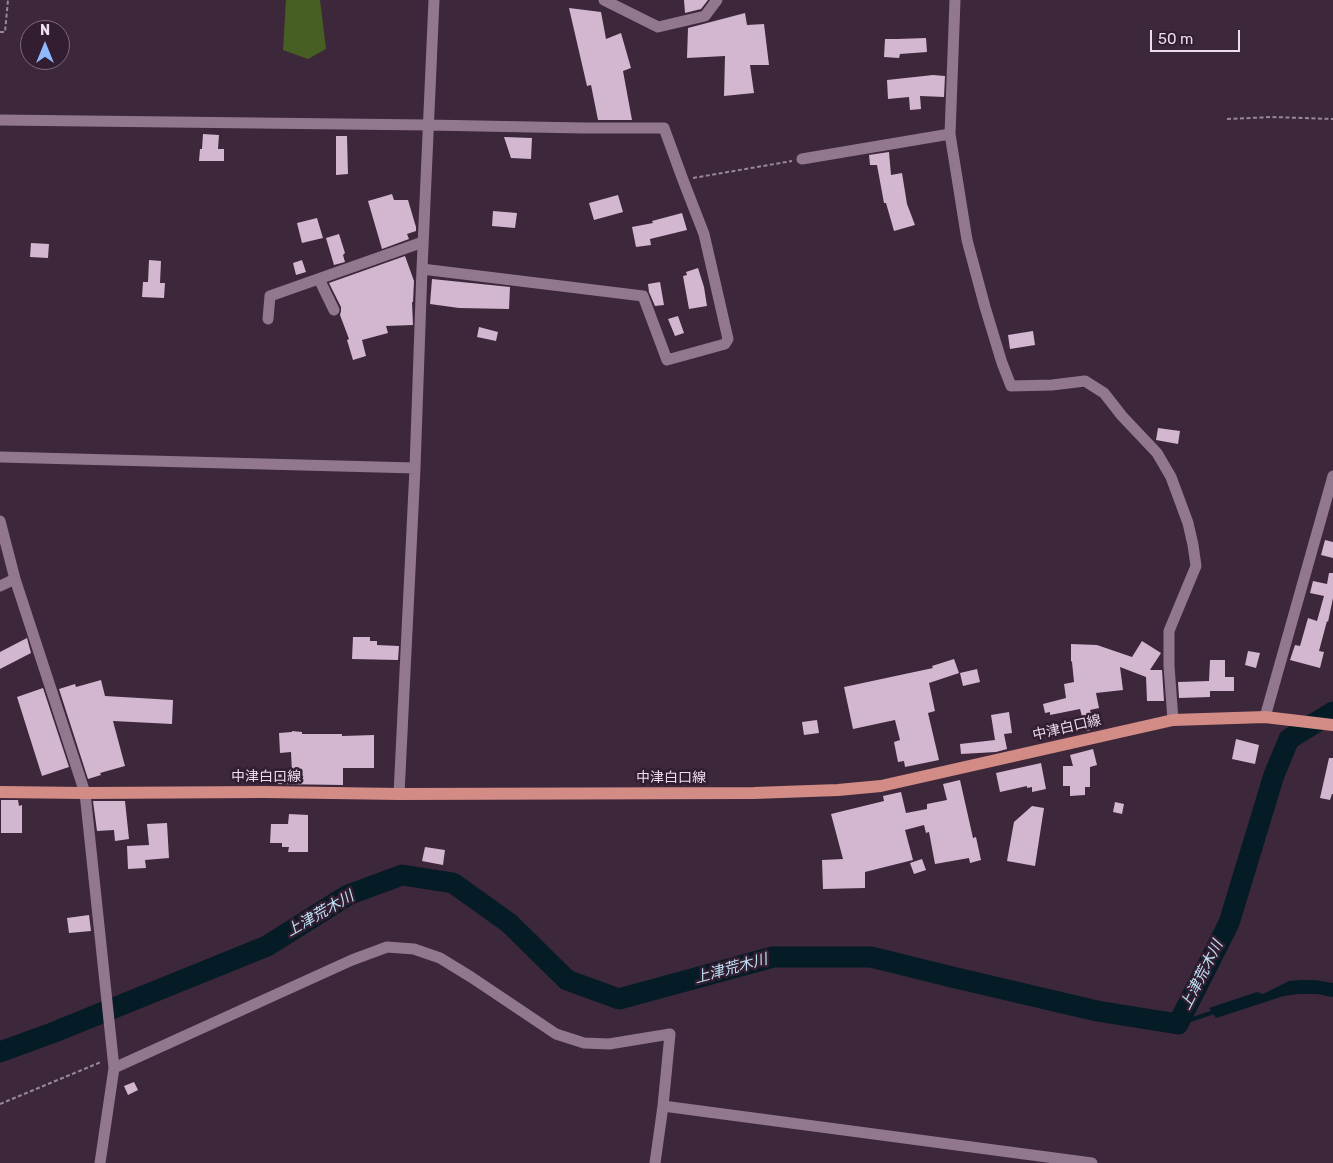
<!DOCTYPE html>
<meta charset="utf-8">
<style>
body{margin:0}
#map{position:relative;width:1333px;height:1163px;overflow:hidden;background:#3d273b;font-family:Rubik,sans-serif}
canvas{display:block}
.north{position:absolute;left:20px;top:20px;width:50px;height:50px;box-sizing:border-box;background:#331d31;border:1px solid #7d6a7b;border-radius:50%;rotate:0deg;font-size:14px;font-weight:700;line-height:20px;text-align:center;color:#eddeeb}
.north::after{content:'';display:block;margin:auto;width:18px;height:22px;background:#90b8fd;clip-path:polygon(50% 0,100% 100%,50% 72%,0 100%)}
.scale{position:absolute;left:1150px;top:30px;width:90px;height:22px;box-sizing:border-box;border:2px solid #eddeeb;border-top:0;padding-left:6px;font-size:15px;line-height:18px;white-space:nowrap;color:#eddeeb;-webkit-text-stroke:4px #331d31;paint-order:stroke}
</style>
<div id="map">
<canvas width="1333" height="1163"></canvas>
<div class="north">N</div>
<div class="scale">50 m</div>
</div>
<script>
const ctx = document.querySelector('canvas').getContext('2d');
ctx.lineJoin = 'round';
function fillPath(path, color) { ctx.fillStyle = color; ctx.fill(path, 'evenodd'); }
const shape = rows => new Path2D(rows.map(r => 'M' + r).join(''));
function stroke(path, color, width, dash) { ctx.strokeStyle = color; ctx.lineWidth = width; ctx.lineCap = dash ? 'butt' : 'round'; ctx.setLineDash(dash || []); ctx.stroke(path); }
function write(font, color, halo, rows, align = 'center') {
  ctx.font = font + ' Rubik,"Noto Sans JP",sans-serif'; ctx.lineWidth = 5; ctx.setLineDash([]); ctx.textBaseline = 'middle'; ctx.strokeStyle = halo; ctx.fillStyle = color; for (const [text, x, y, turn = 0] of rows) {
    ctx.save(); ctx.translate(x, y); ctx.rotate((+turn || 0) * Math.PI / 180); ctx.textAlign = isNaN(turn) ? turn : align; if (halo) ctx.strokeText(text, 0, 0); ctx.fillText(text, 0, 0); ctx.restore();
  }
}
fillPath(shape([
 [286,0,320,0,326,49,308,59,283,50]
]), '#485f24');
fillPath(shape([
 [1301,980,1315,980,1333,983,1333,997,1317,994,1298,994,1284,996,1216,1018,1209,1008,1257,992,1263,994,1289,981]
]), '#051c26');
stroke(shape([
 [1178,1024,1217,1011]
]), '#051c26', 4);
stroke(shape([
 [0,1052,52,1033,267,946,348,895,402,875,453,883,509,923,567,980,619,999,773,957,871,957,952,977,1097,1011,1178,1024,1229,923,1274,775,1289,739,1333,712]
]), '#051c26', 21);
fillPath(shape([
 [684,0,708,0,701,9,685,13],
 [569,8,601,12,606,39,621,33,631,68,623,71,632,120,598,120,591,85,587,86],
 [745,13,747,25,764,24,769,65,750,65,754,93,724,96,725,56,687,58,688,28],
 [926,38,927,52,900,54,899,58,884,57,885,39,897,39],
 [933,75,945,76,944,97,920,96,921,109,910,110,909,97,888,99,887,80],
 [203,134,219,135,218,149,224,149,224,161,199,161,200,149,202,149],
 [336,136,347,136,348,174,336,175],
 [504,137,532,138,531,159,511,158],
 [889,152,891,175,902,173,907,204,915,225,894,231,886,203,884,203,877,165,870,165,869,155],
 [392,194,394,200,408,200,416,227,416,231,407,234,409,239,382,249,368,201],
 [618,195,623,212,594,220,589,203],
 [493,211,517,213,515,228,492,226],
 [682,213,687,230,650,239,651,245,636,247,632,227,653,223,652,221],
 [317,218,323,238,302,243,297,223],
 [339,234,345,253,343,255,345,262,334,265,326,238],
 [31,243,49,244,48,258,30,257],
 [405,256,414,281,413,302,412,302,413,325,386,326,388,333,362,340,366,356,353,360,347,340,349,339,340,315,341,311,341,307,329,283],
 [149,260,161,261,160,283,165,283,164,298,142,297,143,282,148,282],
 [302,260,306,272,296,275,293,263],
 [698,268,704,287,707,306,689,309,683,276,687,275,686,272],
 [432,279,510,287,509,309,459,308,430,304],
 [660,282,664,305,655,306,649,292,648,284],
 [678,316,684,333,675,336,668,319],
 [479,327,498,332,496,341,477,337],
 [1033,331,1035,345,1010,349,1008,335],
 [1158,428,1180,431,1178,444,1156,440],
 [1325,540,1333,542,1333,558,1321,555],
 [1329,573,1333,573,1333,598,1328,622,1327,621,1319,651,1324,652,1320,668,1290,660,1295,645,1300,646,1308,618,1317,621,1324,596,1310,593,1313,581,1327,584],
 [353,637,370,637,370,641,377,641,377,645,399,646,398,660,352,659],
 [27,638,31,653,0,669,0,652],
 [1142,641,1161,653,1150,670,1162,670,1164,701,1147,701,1146,676,1146,677,1120,667,1123,690,1096,693,1099,708,1090,710,1095,729,1086,731,1080,709,1050,715,1050,712,1045,713,1043,704,1066,698,1064,684,1074,682,1072,662,1071,661,1071,644,1097,645,1132,657],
 [1248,651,1260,653,1256,668,1245,665],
 [954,659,959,673,929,683,935,711,928,713,939,760,905,767,904,761,898,762,894,742,900,740,895,720,853,729,844,687,933,668,932,666],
 [1210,660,1225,660,1225,677,1234,677,1234,691,1210,691,1210,697,1179,698,1178,682,1209,681],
 [977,669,980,682,963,686,960,673],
 [101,680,105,696,173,700,172,724,113,721,125,766,100,773,101,775,88,779,59,689,75,684,76,687],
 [43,688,69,767,42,776,17,697],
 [1009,712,1012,733,1004,734,1007,749,996,752,961,754,960,744,995,740,991,715],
 [817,720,819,733,804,735,802,722],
 [292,731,302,732,302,734,342,734,342,736,374,735,374,768,343,768,343,785,278,784,277,774,292,773,291,752,280,753,279,733,292,732],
 [1236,739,1259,745,1255,764,1232,759],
 [1093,749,1097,765,1090,767,1090,787,1085,787,1085,795,1070,796,1070,786,1063,786,1063,766,1073,766,1070,755],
 [1329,758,1333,758,1333,794,1332,794,1330,800,1320,798],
 [1041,763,1046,789,1032,792,1032,787,1027,788,1027,786,1000,792,996,773],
 [960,780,973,838,976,837,981,860,970,863,969,858,935,864,929,832,926,833,924,825,905,830,913,860,865,872,865,888,823,889,822,860,843,859,831,814,884,801,883,796,901,792,906,813,927,809,927,804,947,800,943,784],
 [1,800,18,800,19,806,22,805,22,833,1,833],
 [93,801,125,801,129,839,115,841,114,830,97,831],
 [1115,802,1124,804,1122,814,1113,812],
 [1032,806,1044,808,1035,866,1007,861,1014,822],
 [289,814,308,815,308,852,288,852,289,847,282,847,282,843,270,843,271,824,288,824],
 [167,823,169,858,145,860,146,868,128,869,127,846,149,845,147,824],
 [425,847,445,850,443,865,422,861],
 [922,859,926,870,914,874,910,863],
 [89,915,91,931,69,933,67,918],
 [134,1082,138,1090,128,1095,124,1086]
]), '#d3b6d0');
stroke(shape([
 [0,32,5,32,8,0],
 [1227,119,1272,117,1333,119],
 [693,178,792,161],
 [0,1104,101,1062]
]), '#9a8898', 2, [4, 2.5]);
stroke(shape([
 [604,0,658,27,705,16,717,0],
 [955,0,950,134,967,240,985,307,1002,363,1011,386,1052,385,1085,381,1104,393,1122,416,1157,453,1171,477,1188,523,1193,545,1196,566,1169,631,1169,666,1173,720],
 [0,120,428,125,583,128,664,128,683,180,704,234,728,339,725,344,667,360,643,296,422,269],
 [802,159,950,134],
 [319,279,334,310],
 [268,319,270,296,423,242],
 [0,457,415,468],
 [0,521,15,579,85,793,114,1068,100,1163],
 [0,586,15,579],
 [1265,717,1333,476],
 [399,794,415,468,422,269,434,0],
 [114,1068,352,960,387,947,414,949,440,958,471,977,556,1034,584,1043,609,1044,670,1034,663,1106,655,1163],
 [663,1106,1092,1163]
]), '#92788f', 11);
stroke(shape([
 [0,792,85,793,264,792,399,794,754,793,838,790,881,786,1173,720,1265,717,1333,725]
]), '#d28b85', 12);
write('14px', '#eddeeb', '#331d31', [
 ["中津白口線",1067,728,-13],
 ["中津白口線",266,777],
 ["中津白口線",671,778]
]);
write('italic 15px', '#bde2f5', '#331d31', [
 ["上津荒木川",320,914,-30],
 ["上津荒木川",731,969,-15],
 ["上津荒木川",1202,975,-63]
]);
</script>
